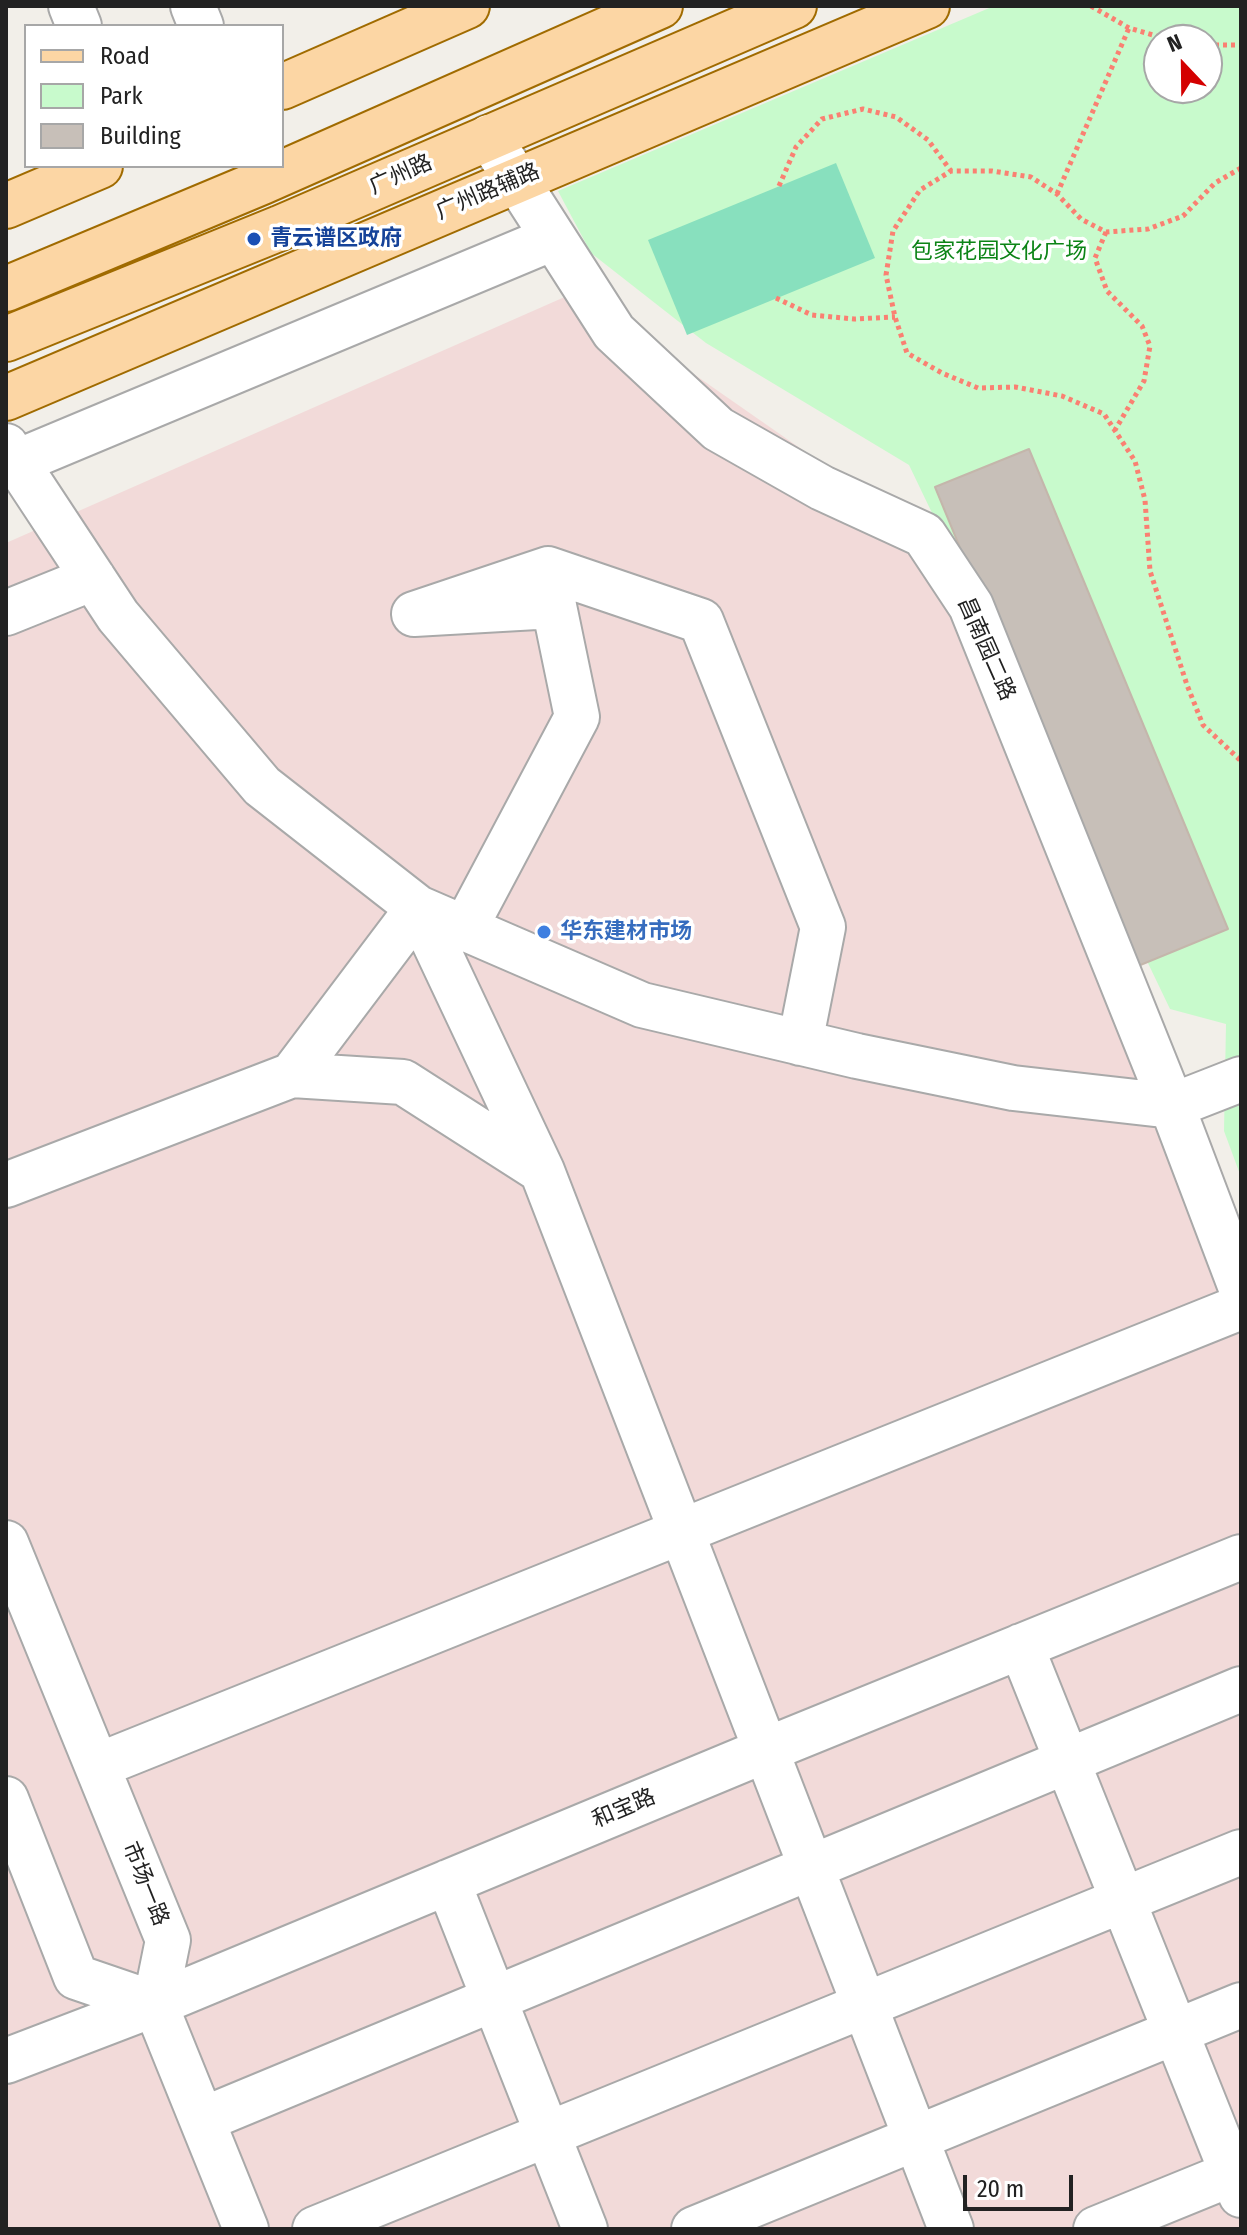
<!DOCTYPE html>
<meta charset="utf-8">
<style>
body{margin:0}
#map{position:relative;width:1247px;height:2235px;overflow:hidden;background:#f2efe9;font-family:"Fira Sans Condensed",sans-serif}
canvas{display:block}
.frame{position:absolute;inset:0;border:8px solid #222;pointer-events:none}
.legend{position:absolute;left:24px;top:24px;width:260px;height:144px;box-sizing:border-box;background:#fff;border:2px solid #a7a7a7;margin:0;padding:10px 14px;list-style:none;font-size:24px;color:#222}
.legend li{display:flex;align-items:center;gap:16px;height:40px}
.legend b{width:40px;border:2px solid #a7a7a7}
.north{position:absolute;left:1143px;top:24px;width:80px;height:80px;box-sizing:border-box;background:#fff;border:2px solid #a7a7a7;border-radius:50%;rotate:338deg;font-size:22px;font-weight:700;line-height:32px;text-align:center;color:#222}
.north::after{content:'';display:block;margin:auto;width:28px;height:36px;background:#d40000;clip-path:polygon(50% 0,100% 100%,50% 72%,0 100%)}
.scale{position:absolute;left:963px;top:2175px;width:110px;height:36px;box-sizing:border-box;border:4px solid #222;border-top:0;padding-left:10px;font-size:24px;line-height:28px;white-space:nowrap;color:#222;-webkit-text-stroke:6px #fff;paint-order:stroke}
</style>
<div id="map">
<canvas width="1247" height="2235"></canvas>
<div class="frame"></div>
<ul class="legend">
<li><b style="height:10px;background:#fcd6a4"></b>Road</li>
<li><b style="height:22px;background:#c8facc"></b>Park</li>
<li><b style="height:22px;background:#c7bfb8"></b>Building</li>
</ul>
<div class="north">N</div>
<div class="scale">20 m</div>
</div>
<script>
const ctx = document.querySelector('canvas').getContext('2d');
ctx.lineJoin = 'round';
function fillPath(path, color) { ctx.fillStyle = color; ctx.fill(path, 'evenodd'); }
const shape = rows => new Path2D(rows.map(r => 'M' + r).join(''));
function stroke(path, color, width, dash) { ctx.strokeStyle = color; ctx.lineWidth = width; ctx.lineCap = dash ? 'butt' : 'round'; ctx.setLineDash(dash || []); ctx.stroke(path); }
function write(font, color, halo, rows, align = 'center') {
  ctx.font = font + ' "Fira Sans Condensed","Noto Sans SC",sans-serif'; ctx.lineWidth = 7; ctx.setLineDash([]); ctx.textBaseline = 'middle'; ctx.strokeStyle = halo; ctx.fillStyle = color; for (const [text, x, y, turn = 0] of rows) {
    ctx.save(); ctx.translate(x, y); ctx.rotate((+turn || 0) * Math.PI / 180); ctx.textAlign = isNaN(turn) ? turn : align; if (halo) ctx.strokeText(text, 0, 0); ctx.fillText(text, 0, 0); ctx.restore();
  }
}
fillPath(shape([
 [576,292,919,531,1241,1322,1241,2229,6,2229,6,543]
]), '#f2dad9');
fillPath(shape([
 [994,6,1241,6,1241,1177,1224,1131,1226,1024,1170,1009,909,465,706,343,591,253,558,191],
 [1159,40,1207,40,1207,88,1159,88]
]), '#c8facc');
fillPath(shape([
 [836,163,875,258,687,335,648,240]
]), '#88e0be');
const building = shape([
 [1029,449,1228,929,1133,968,935,487,1029,449]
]);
fillPath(building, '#c7bfb8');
stroke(building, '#c4b6ab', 2);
const minor = shape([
 [71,6,79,26],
 [193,6,201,26],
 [489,137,614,332,718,429,822,488,924,535,971,606,1172,1106,1241,1288],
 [6,446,118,616,262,786,418,908,642,1005,857,1056,1013,1088,1172,1106,1241,1079],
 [17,462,553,238],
 [6,613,93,578],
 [465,928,577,717,554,606,414,614,548,569,701,621,823,927,800,1043],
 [292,1075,418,908,542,1171,951,2229],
 [6,1185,292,1075,403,1082,542,1171],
 [6,1543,168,1940,155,2004,246,2229],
 [1021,1646,1241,2195],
 [97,1766,1241,1307],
 [6,1799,76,1977,155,2004],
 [448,1882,585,2229],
 [6,2061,155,2004,766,1750,1241,1557],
 [202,2120,1241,1689],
 [315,2229,1241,1852],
 [694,2229,1241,2005],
 [1096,2229,1241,2170]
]);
const major = shape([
 [282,87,467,6],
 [6,206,100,166],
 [6,289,262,182,660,6],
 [6,339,280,228,794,6],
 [6,398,927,6]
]);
stroke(minor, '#a9a9a9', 48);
stroke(major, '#a06b00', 48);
stroke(shape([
 [1091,6,1129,28,1170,40],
 [1207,45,1241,45],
 [1241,168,1215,183,1183,216,1148,229,1106,232,1081,219,1057,194,1031,177,992,171,951,171,920,190,893,231,886,275,895,317,907,353,942,373,978,388,1015,387,1062,396,1104,414,1135,461,1145,500,1150,571,1187,685,1203,725,1241,761],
 [779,186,796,147,822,119,863,109,896,117,928,140,951,171],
 [1057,194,1129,28],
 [1106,232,1095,258,1107,291,1142,326,1150,346,1144,381,1115,430],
 [776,298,812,315,854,319,895,317]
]), '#fa8072', 5, [4, 4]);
stroke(minor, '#fff', 44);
stroke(major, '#fcd6a4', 44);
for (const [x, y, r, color] of [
 [254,239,8,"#1a4fb4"],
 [544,932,8,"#3f7fe0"]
]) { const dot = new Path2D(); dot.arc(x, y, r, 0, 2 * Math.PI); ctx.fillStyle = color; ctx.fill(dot); stroke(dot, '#fff', 3); }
write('22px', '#222', '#fff', [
 ["广州路",401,175,-24],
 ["广州路辅路",488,192,-23],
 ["昌南园二路",986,649,66],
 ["和宝路",624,1809,-23],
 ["市场一路",145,1884,68]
]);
write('bold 22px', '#164399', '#fff', [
 ["青云谱区政府",270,239]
], 'left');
write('22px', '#0c8416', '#fff', [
 ["包家花园文化广场",999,252]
]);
write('bold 22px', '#366cbe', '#fff', [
 ["华东建材市场",560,932]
], 'left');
</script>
